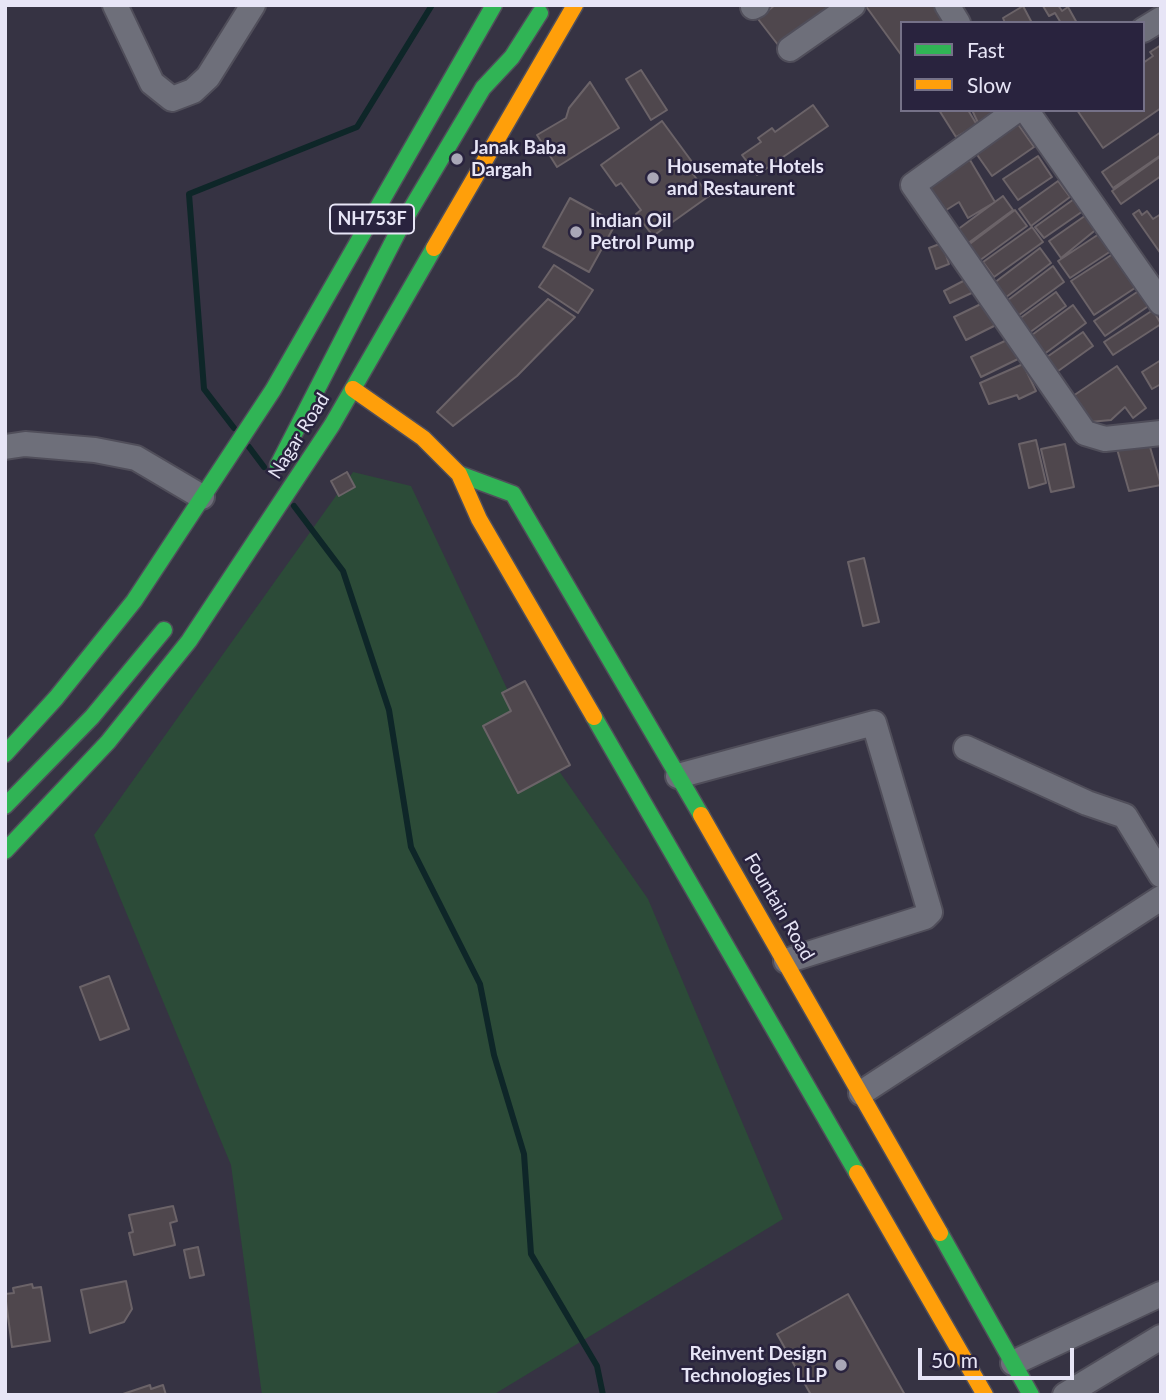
<!DOCTYPE html>
<style>
body{margin:0}
#map{position:relative;width:1166px;height:1400px;overflow:hidden;background:#363343;font-family:Lato,sans-serif}
canvas{display:block}
.frame{position:absolute;inset:0;border:7px solid #e7e5f6;pointer-events:none}
.legend{position:absolute;left:900px;top:21px;width:245px;height:91px;box-sizing:border-box;background:#29233e;border:2px solid #757188;margin:0;padding:9px 12px;list-style:none;font-size:21px;color:#e7e5f6}
.legend li{display:flex;align-items:center;gap:14px;height:35px}
.legend b{width:35px;border:2px solid #757188}
.scale{position:absolute;left:918px;top:1348px;width:156px;height:32px;box-sizing:border-box;border:4px solid #e7e5f6;border-top:0;padding-left:9px;font-size:21px;line-height:24px;white-space:nowrap;color:#e7e5f6;-webkit-text-stroke:5px #29233e;paint-order:stroke}
</style>
<div id="map">
<canvas width="1166" height="1400"></canvas>
<div class="frame"></div>
<ul class="legend">
<li><b style="height:9px;background:#30b455"></b>Fast</li>
<li><b style="height:9px;background:#ff9f0a"></b>Slow</li>
</ul>
<div class="scale">50 m</div>
</div>
<script>
const ctx = document.querySelector('canvas').getContext('2d');
ctx.lineJoin = 'round';
function fillPath(path, color) { ctx.fillStyle = color; ctx.fill(path, 'evenodd'); }
const shape = rows => new Path2D(rows.map(r => 'M' + r).join(''));
function stroke(path, color, width, dash) { ctx.strokeStyle = color; ctx.lineWidth = width; ctx.lineCap = dash ? 'butt' : 'round'; ctx.setLineDash(dash || []); ctx.stroke(path); }
function write(font, color, halo, rows, align = 'center') {
  ctx.font = font + ' Lato,sans-serif'; ctx.lineWidth = 5; ctx.setLineDash([]); ctx.textBaseline = 'middle'; ctx.strokeStyle = halo; ctx.fillStyle = color; for (const [text, x, y, turn = 0] of rows) {
    ctx.save(); ctx.translate(x, y); ctx.rotate((+turn || 0) * Math.PI / 180); ctx.textAlign = isNaN(turn) ? turn : align; if (halo) ctx.strokeText(text, 0, 0); ctx.fillText(text, 0, 0); ctx.restore();
  }
}
fillPath(shape([
 [353,472,411,486,518,712,648,899,783,1219,493,1395,262,1395,231,1165,94,835]
]), '#2c4b38');
stroke(shape([
 [234,428,204,389,189,194,357,127,432,5],
 [249,447,264,467],
 [294,506,343,571,389,710,411,847,480,984,494,1055,524,1154,531,1254,597,1366,603,1395]
]), '#0e2628', 6);
const building = shape([
 [775,5,838,5,782,50,758,19,775,5],
 [865,5,937,5,950,23,902,23,902,56,865,5],
 [1058,5,1062,11,1068,7,1077,23,1061,23,1055,13,1049,16,1043,6,1058,5],
 [1023,6,1032,23,1005,23,1003,18,1023,6],
 [1161,45,1161,108,1103,148,1077,110,1143,110,1143,63,1153,56,1150,52,1161,45],
 [641,70,667,110,651,120,626,79,641,70],
 [590,82,619,128,557,167,537,135,566,118,569,108,590,82],
 [813,105,828,126,757,175,742,155,761,142,758,138,772,128,775,132,813,105],
 [939,110,968,110,977,125,956,137,939,110],
 [972,110,995,110,997,116,979,125,972,110],
 [1015,120,1034,147,992,176,973,149,1015,120],
 [662,121,698,170,693,174,709,196,653,236,636,214,641,210,621,183,616,186,601,165,662,121],
 [1161,132,1161,155,1113,188,1102,172,1161,132],
 [1038,156,1052,177,1018,200,1003,179,1038,156],
 [1161,156,1161,176,1121,204,1112,191,1161,156],
 [970,160,995,202,968,218,959,202,943,212,927,185,970,160],
 [1058,181,1070,197,1031,226,1019,209,1058,181],
 [1003,196,1013,210,967,244,957,230,1003,196],
 [570,198,616,223,589,272,543,247,570,198],
 [1074,199,1083,211,1044,238,1035,227,1074,199],
 [1015,210,1027,226,979,261,967,246,1015,210],
 [1139,210,1142,215,1147,211,1153,219,1161,214,1161,254,1133,214,1139,210],
 [1089,213,1098,228,1061,258,1049,241,1089,213],
 [1032,227,1043,242,994,277,983,262,1032,227],
 [1102,232,1114,249,1070,278,1058,261,1102,232],
 [942,243,949,264,936,269,929,248,942,243],
 [1040,248,1051,263,1005,298,994,283,1040,248],
 [1119,250,1141,284,1094,315,1071,281,1119,250],
 [554,265,593,290,578,313,539,287,554,265],
 [1053,266,1064,282,1015,318,1004,303,1053,266],
 [969,278,976,291,950,303,944,291,969,278],
 [1140,290,1150,305,1105,336,1094,321,1140,290],
 [1056,292,1066,306,1029,333,1019,319,1056,292],
 [548,299,575,317,517,376,453,426,437,412,548,299],
 [987,301,998,324,966,340,954,317,987,301],
 [1073,305,1086,323,1039,358,1025,340,1073,305],
 [1153,310,1161,324,1113,355,1104,342,1153,310],
 [1083,332,1093,346,1054,374,1044,359,1083,332],
 [1009,339,1018,359,981,377,971,357,1009,339],
 [1161,360,1161,384,1152,389,1142,372,1161,360],
 [1023,364,1036,391,1019,399,1017,395,989,404,980,383,1023,364],
 [1117,366,1146,408,1133,418,1125,407,1111,420,1090,422,1073,396,1117,366],
 [1036,440,1046,483,1029,488,1019,444,1036,440],
 [1148,440,1161,485,1129,491,1117,449,1148,440],
 [1065,444,1074,487,1051,492,1041,449,1065,444],
 [347,472,355,487,339,496,331,481,347,472],
 [864,558,879,622,863,626,848,562,864,558],
 [525,681,570,765,518,793,483,726,511,711,502,693,525,681],
 [109,976,129,1029,100,1040,80,987,109,976],
 [173,1206,177,1221,170,1223,175,1245,134,1255,129,1233,133,1232,129,1215,173,1206],
 [198,1247,204,1275,190,1278,184,1250,198,1247],
 [126,1281,132,1309,124,1322,90,1333,81,1290,126,1281],
 [32,1284,33,1288,41,1287,50,1341,12,1347,5,1294,14,1293,13,1288,32,1284],
 [848,1294,905,1395,811,1395,777,1334,848,1294],
 [150,1385,151,1389,163,1385,166,1395,120,1395,150,1385]
]);
fillPath(building, '#4f474d');
stroke(building, '#6b6368', 2);
const street = shape([
 [115,5,152,83,172,99,193,91,208,77,253,5],
 [947,5,958,23],
 [753,7,757,5],
 [1143,30,1161,19],
 [790,49,853,5],
 [1017,110,913,185,1085,433,1105,439,1161,433],
 [1026,110,1161,303],
 [5,447,25,444,95,450,136,458,202,497],
 [966,748,1087,803,1125,816,1161,875],
 [678,776,874,723,930,912,925,917,786,961],
 [861,1093,1161,898],
 [1013,1363,1161,1294],
 [1065,1395,1161,1337]
]);
const fast = shape([
 [278,465,402,224,483,88,512,57,540,13],
 [459,474,513,494,701,815],
 [594,717,857,1173],
 [5,754,56,698,134,601,273,390,494,5],
 [5,806,92,717,164,630],
 [5,851,108,742,189,641,332,425,434,248],
 [940,1233,1031,1395]
]);
const slow = shape([
 [434,248,575,5],
 [353,389,423,438,459,474,479,519,594,717],
 [701,815,940,1233],
 [857,1173,985,1395]
]);
stroke(street, '#504e5a', 28);
stroke(fast, '#504e5a', 19);
stroke(slow, '#504e5a', 19);
stroke(street, '#6e6f7a', 24);
stroke(fast, '#30b455', 16);
stroke(slow, '#ff9f0a', 16);
for (const [x, y, r, color] of [
 [457,159,7,"#a9a7b7"],
 [653,178,7,"#a9a7b7"],
 [576,232,7,"#a9a7b7"],
 [841,1365,7,"#a9a7b7"]
]) { const dot = new Path2D(); dot.arc(x, y, r, 0, 2 * Math.PI); ctx.fillStyle = color; ctx.fill(dot); stroke(dot, '#29233e', 2.5); }
for (const [x, y, w] of [
 [372,219,84]
]) { const box = new Path2D(); box.roundRect(x - w / 2, y - 14.5, w, 29, 5); ctx.fillStyle = '#29233e'; ctx.fill(box); stroke(box, '#e7e5f6', 2); }
write('bold 18px', '#e7e5f6', null, [
 ["NH753F",372,219]
]);
write('bold 19px', '#e7e5f6', '#29233e', [
 ["Janak Baba",471,148],
 ["Dargah",471,170],
 ["Housemate Hotels",667,167],
 ["and Restaurent",667,189],
 ["Indian Oil",590,221],
 ["Petrol Pump",590,243],
 ["Reinvent Design",827,1354,"right"],
 ["Technologies LLP",827,1376,"right"]
], 'left');
write('19px', '#e7e5f6', '#29233e', [
 ["Nagar Road",299,436,-58],
 ["Fountain Road",779,907,60]
]);
</script>
